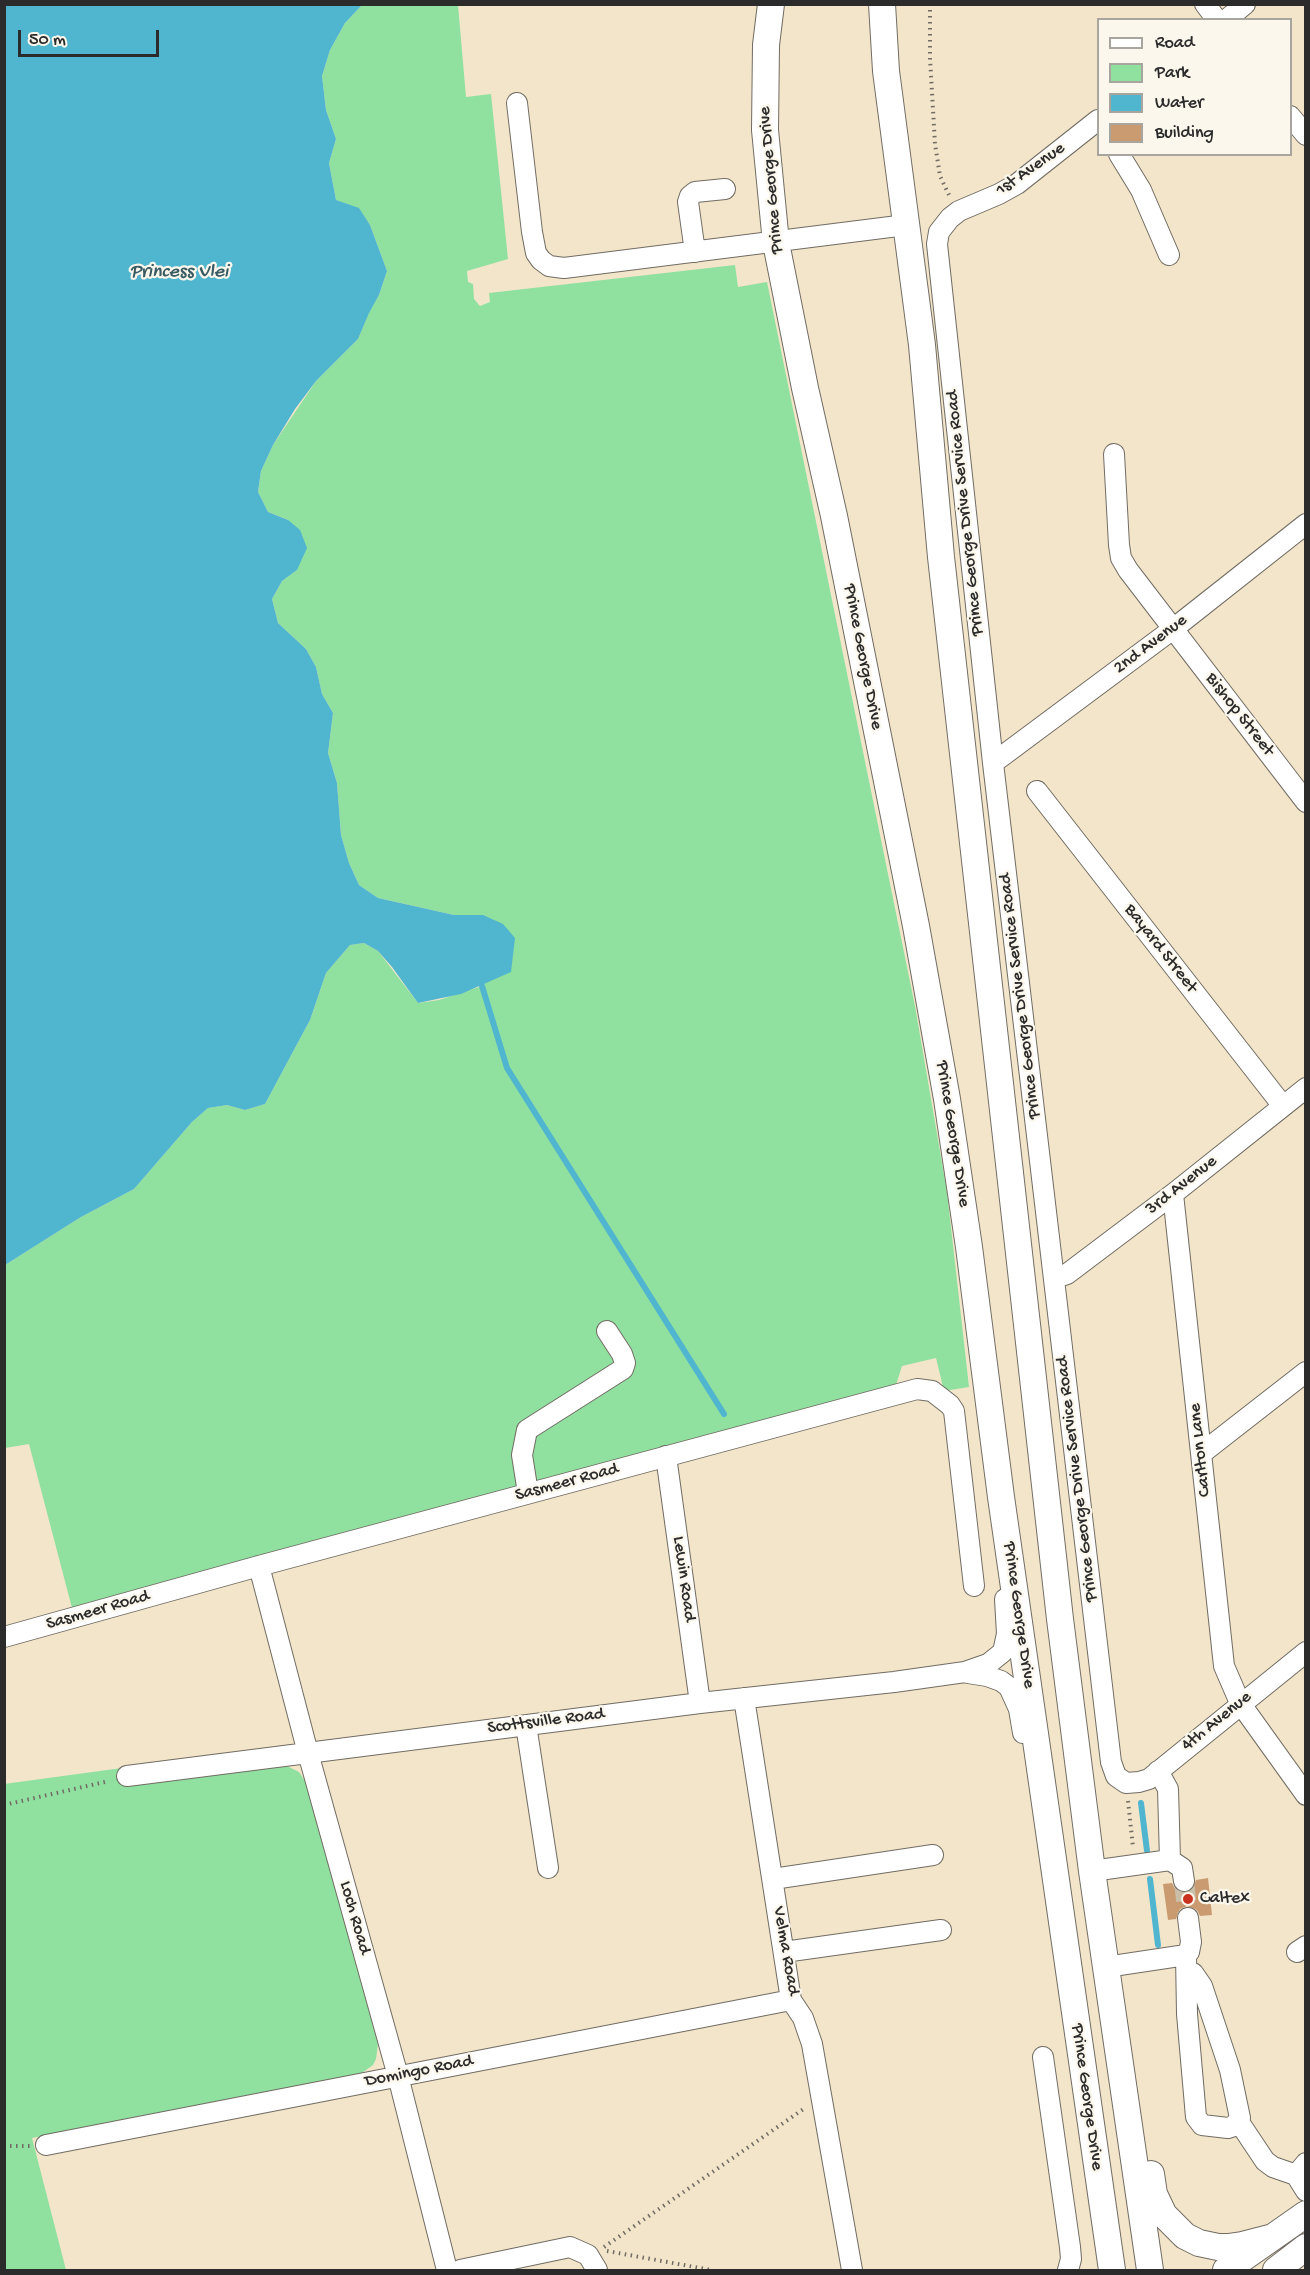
<!DOCTYPE html>
<style>
body{margin:0}
#map{position:relative;width:1310px;height:2275px;overflow:hidden;background:#f2e5ca;font-family:"Gochi Hand",sans-serif}
canvas{display:block}
.frame{position:absolute;inset:0;border:6px solid #2b2b2b;pointer-events:none}
.legend{position:absolute;left:1097px;top:18px;width:195px;height:138px;box-sizing:border-box;background:#fbf7ec;border:2px solid #a8a59f;margin:0;padding:8px 10px;list-style:none;font-size:18px;color:#2b2b2b}
.legend li{display:flex;align-items:center;gap:12px;height:30px}
.legend b{width:30px;border:2px solid #a8a59f}
.scale{position:absolute;left:18px;top:30px;width:141px;height:27px;box-sizing:border-box;border:3px solid #2b2b2b;border-top:0;padding-left:8px;font-size:18px;line-height:21px;white-space:nowrap;color:#2b2b2b;-webkit-text-stroke:4px #fbf7ec;paint-order:stroke}
</style>
<div id="map">
<canvas width="1310" height="2275"></canvas>
<div class="frame"></div>
<ul class="legend">
<li><b style="height:8px;background:#fff"></b>Road</li>
<li><b style="height:16px;background:#90e0a0"></b>Park</li>
<li><b style="height:16px;background:#50b5cf"></b>Water</li>
<li><b style="height:16px;background:#ca9b70"></b>Building</li>
</ul>
<div class="scale">50 m</div>
</div>
<script>
const ctx = document.querySelector('canvas').getContext('2d');
ctx.lineJoin = 'round';
function fillPath(path, color) { ctx.fillStyle = color; ctx.fill(path, 'evenodd'); }
const shape = rows => new Path2D(rows.map(r => 'M' + r).join(''));
function stroke(path, color, width, dash) { ctx.strokeStyle = color; ctx.lineWidth = width; ctx.lineCap = dash ? 'butt' : 'round'; ctx.setLineDash(dash || []); ctx.stroke(path); }
function write(font, color, halo, rows, align = 'center') {
  ctx.font = font + ' "Gochi Hand",sans-serif'; ctx.lineWidth = 4.5; ctx.setLineDash([]); ctx.textBaseline = 'middle'; ctx.strokeStyle = halo; ctx.fillStyle = color; for (const [text, x, y, turn = 0] of rows) {
    ctx.save(); ctx.translate(x, y); ctx.rotate((+turn || 0) * Math.PI / 180); ctx.textAlign = isNaN(turn) ? turn : align; if (halo) ctx.strokeText(text, 0, 0); ctx.fillText(text, 0, 0); ctx.restore();
  }
}
fillPath(shape([
 [362,5,458,5,466,97,491,94,508,259,467,271,468,282,473,284,474,299,480,306,490,302,489,293,735,265,738,287,767,282,915,1006,947,1192,969,1387,944,1391,936,1358,902,1366,896,1385,72,1608,29,1444,5,1448,5,1265,81,1217,134,1189,192,1122,208,1108,227,1105,245,1110,265,1104,310,1020,326,973,350,945,364,943,378,951,418,1003,439,1000,482,986,483,915,454,915,378,898,359,885,349,863,341,835,337,783,328,753,333,713,322,694,316,667,306,649,278,623,272,599,282,581,297,570,288,520,268,512,258,492,261,471,273,445,316,381,358,339,369,312,379,295,387,271,370,225,359,209,336,200,329,163,336,139,326,110,322,76,330,50,345,23],
 [287,1766,299,1772,307,1784,378,2044,376,2059,373,2065,359,2075,32,2138,66,2270,5,2270,4,1784,122,1768,124,1786]
]), '#90e0a0');
fillPath(shape([
 [5,4,362,5,345,23,330,50,322,76,326,110,336,139,329,163,336,200,359,208,370,225,387,271,379,295,369,313,358,339,316,381,295,409,273,445,261,471,258,492,268,512,288,520,300,530,307,548,297,570,282,581,272,599,278,623,306,649,316,667,322,694,333,713,328,753,337,783,341,835,349,863,359,885,378,898,454,915,483,915,503,924,515,938,511,972,461,994,418,1003,392,967,378,951,364,943,350,945,326,973,310,1020,265,1104,245,1110,227,1105,208,1108,192,1122,134,1189,81,1217,5,1265]
]), '#50b5cf');
stroke(shape([
 [482,986,507,1068,724,1414],
 [1141,1803,1147,1851],
 [1150,1879,1158,1945]
]), '#50b5cf', 6);
fillPath(shape([
 [1208,1878,1212,1915,1200,1916,1197,1910,1187,1906,1180,1909,1176,1919,1168,1920,1163,1884,1172,1883,1175,1889,1185,1893,1192,1890,1196,1880]
]), '#ca9b70');
stroke(shape([
 [1184,1881,1188,1918]
]), '#cac0aa', 20, [20, 10]);
const minor = shape([
 [1205,4,1217,20],
 [1226,20,1245,4],
 [517,103,532,232,536,253,541,260,549,266,564,268,906,225],
 [1290,116,1306,135],
 [1098,120,1017,184,999,194,959,211,950,218,939,232,937,244,993,763,1111,1762,1116,1776,1126,1783,1139,1782,1149,1779,1306,1652],
 [1119,154,1141,190,1169,255],
 [695,252,688,202,690,196,695,192,725,189],
 [1114,454,1119,545,1121,558,1128,570,1306,802],
 [993,763,1173,629,1306,524],
 [1037,791,1283,1106],
 [1173,1194,1224,1666,1240,1703,1306,1795],
 [1055,1278,1067,1274,1173,1194,1306,1088],
 [1202,1453,1306,1372],
 [666,1456,700,1703],
 [528,1493,522,1455,527,1430,623,1369,625,1363,622,1354,607,1331],
 [259,1566,308,1753,398,2076,447,2270],
 [4,1637,259,1566,917,1389,932,1391,950,1405,954,1411,974,1586],
 [968,1673,987,1676,1001,1681,1009,1687,1019,1709,1023,1733],
 [744,1698,791,2000,803,2018,812,2044,852,2270],
 [526,1725,548,1868],
 [1158,1771,1168,1789,1170,1860],
 [127,1776,700,1703,894,1682,965,1672,988,1664,1003,1652,1007,1634,1005,1599],
 [1092,1871,1170,1860,1182,1868,1184,1881],
 [773,1879,933,1855],
 [784,1952,941,1930],
 [1297,1952,1306,1946],
 [1186,1955,1187,2014,1196,2117,1202,2125,1228,2128,1234,2126,1240,2118,1230,2070,1202,1986,1193,1973,1187,1972],
 [1106,1967,1186,1955,1189,1952,1191,1942,1188,1918],
 [1043,2057,1070,2247,1071,2259,1068,2270],
 [1239,2122,1265,2161,1273,2167,1296,2175],
 [46,2145,791,2000],
 [1306,2163,1296,2175,1306,2191],
 [460,2270,570,2247,588,2255,597,2270]
]);
const major = shape([
 [771,4,766,45,765,130,776,243,805,388,834,516,916,926,947,1099,969,1247,1001,1497,1112,2270],
 [882,4,886,71,922,345,941,557,1060,1619,1092,1871,1150,2270],
 [1151,2174,1154,2194,1164,2215,1185,2236,1199,2243,1218,2247,1228,2247,1242,2245,1273,2237],
 [1226,2270,1306,2214],
 [1276,2270,1306,2247]
]);
stroke(minor, '#716c63', 22);
stroke(major, '#716c63', 28);
stroke(shape([
 [930,4,930,58,935,144,940,176,949,195],
 [1128,1801,1133,1847],
 [4,1805,109,1781],
 [4,2146,30,2146],
 [604,2247,805,2108],
 [607,2251,711,2270]
]), '#716c63', 4, [1.5, 4.5]);
stroke(minor, '#fff', 20);
stroke(major, '#fff', 26);
for (const [x, y, r, color] of [
 [1188,1899,6,"#c8321e"]
]) { const dot = new Path2D(); dot.arc(x, y, r, 0, 2 * Math.PI); ctx.fillStyle = color; ctx.fill(dot); stroke(dot, '#fbf7ec', 2); }
write('18px', '#2b2b2b', '#fbf7ec', [
 ["1st Avenue",1031,170,-35],
 ["Prince George Drive",772,180,-95],
 ["Prince George Drive Service Road",966,513,-96],
 ["2nd Avenue",1151,645,-37],
 ["Prince George Drive",862,657,79],
 ["Bishop Street",1239,715,52],
 ["Bayard Street",1160,949,52],
 ["Prince George Drive Service Road",1021,996,-97],
 ["Prince George Drive",952,1134,81],
 ["3rd Avenue",1182,1186,-38],
 ["Carlton Lane",1201,1450,-96],
 ["Prince George Drive Service Road",1078,1479,-97],
 ["Sasmeer Road",567,1483,-15],
 ["Lewin Road",683,1579,82],
 ["Sasmeer Road",98,1611,-16],
 ["Prince George Drive",1018,1615,82],
 ["Scottsville Road",546,1722,-7],
 ["4th Avenue",1217,1722,-39],
 ["Loch Road",354,1918,74],
 ["Velma Road",785,1951,80],
 ["Domingo Road",419,2072,-11],
 ["Prince George Drive",1086,2097,82]
]);
write('18px', '#2b2b2b', '#fbf7ec', [
 ["Caltex",1200,1899]
], 'left');
write('italic 20px', '#385b64', '#fbf7ec', [
 ["Princess Vlei",179,273]
]);
</script>
